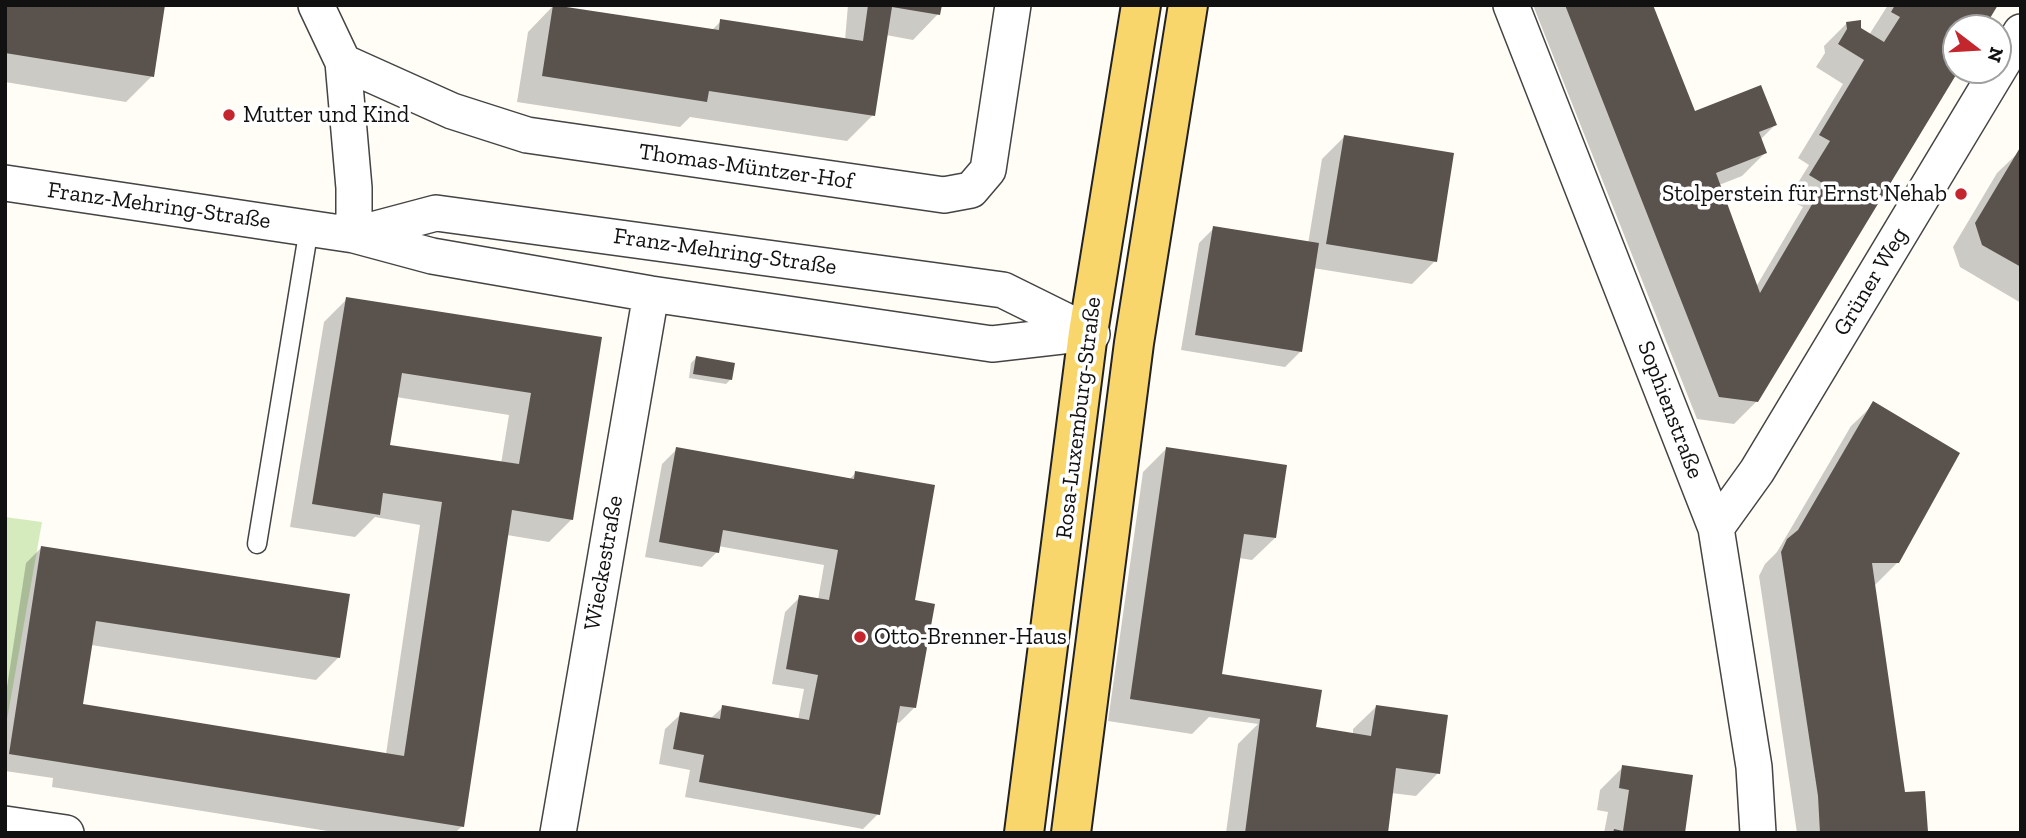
<!DOCTYPE html>
<meta charset="utf-8">
<style>
body{margin:0}
#map{position:relative;width:2026px;height:838px;overflow:hidden;background:#fffdf5;font-family:"Zilla Slab",serif}
canvas{display:block}
.frame{position:absolute;inset:0;border:7px solid #111;pointer-events:none}
.north{position:absolute;left:1942px;top:14px;width:70px;height:70px;box-sizing:border-box;background:#fff;border:2px solid #a0a0a0;border-radius:50%;rotate:107deg;font-size:19px;font-weight:700;line-height:28px;text-align:center;color:#111}
.north::after{content:'';display:block;margin:auto;width:24px;height:32px;background:#c4262e;clip-path:polygon(50% 0,100% 100%,50% 72%,0 100%)}
</style>
<div id="map">
<canvas width="2026" height="838"></canvas>
<div class="frame"></div>
<div class="north">N</div>
</div>
<script>
const ctx = document.querySelector('canvas').getContext('2d');
ctx.lineJoin = 'round';
function fillPath(path, color) { ctx.fillStyle = color; ctx.fill(path, 'evenodd'); }
const shape = rows => new Path2D(rows.map(r => 'M' + r).join(''));
function stroke(path, color, width, dash) { ctx.strokeStyle = color; ctx.lineWidth = width; ctx.lineCap = dash ? 'butt' : 'round'; ctx.setLineDash(dash || []); ctx.stroke(path); }
function write(font, color, halo, rows, align = 'center') {
  ctx.font = font + ' "Zilla Slab",serif'; ctx.lineWidth = 7; ctx.setLineDash([]); ctx.textBaseline = 'middle'; ctx.strokeStyle = halo; ctx.fillStyle = color; for (const [text, x, y, turn = 0] of rows) {
    ctx.save(); ctx.translate(x, y); ctx.rotate((+turn || 0) * Math.PI / 180); ctx.textAlign = isNaN(turn) ? turn : align; if (halo) ctx.strokeText(text, 0, 0); ctx.fillText(text, 0, 0); ctx.restore();
  }
}
fillPath(shape([
 [5,517,42,522,5,731]
]), '#d5ebbd');
fillPath(shape([
 [5,5,152,76,126,102,5,82],
 [848,5,940,5,938,14,913,40,886,35,873,115,847,141,690,117,680,127,517,102,528,32,553,6,711,31,721,21,845,40],
 [1533,5,1651,5,1694,113,1775,125,1760,140,1765,153,1742,176,1719,185,1756,287,1803,207,1788,199,1809,165,1798,158,1843,84,1816,67,1825,53,1824,46,1847,23,1869,35,1888,5,1996,5,1982,28,1956,28,1957,70,1757,401,1734,424,1697,419],
 [1344,137,1435,261,1412,284,1313,268,1300,352,1285,367,1181,350,1199,243,1214,228,1308,244,1322,159],
 [2020,151,2021,151,2021,303,1960,267,1953,247,1997,173],
 [347,299,600,339,572,519,549,542,507,535,462,826,455,833,340,833,52,787,53,778,5,771,5,700,26,563,41,548,339,657,316,680,91,645,81,706,386,754,420,525,375,517,355,537,290,527,324,322],
 [396,397,509,415,501,464,388,447],
 [696,358,731,379,726,384,689,378,691,363],
 [1874,404,1898,562,1874,586,1903,794,1926,832,1797,833,1759,576,1765,564,1777,552,1851,426],
 [677,449,849,480,856,472,913,602,914,708,899,723,895,722,878,814,863,829,685,797,690,770,659,764,665,729,681,714,710,719,723,707,798,720,804,689,772,684,785,612,800,597,818,600,824,565,718,546,717,552,702,567,645,557,662,464],
 [1166,449,1275,538,1252,560,1239,558,1220,679,1314,729,1353,735,1353,729,1376,707,1438,773,1416,796,1391,793,1386,833,1226,833,1238,744,1258,724,1209,717,1192,734,1108,721,1143,472],
 [1623,767,1683,833,1604,833,1608,812,1597,810,1600,790]
]), '#0003');
fillPath(shape([
 [5,5,165,5,154,77,5,53],
 [553,5,719,30,720,19,863,41,868,5,942,5,940,15,892,7,875,116,709,91,707,102,542,76],
 [1565,5,1653,5,1695,111,1761,85,1777,125,1759,132,1767,153,1716,173,1760,293,1824,184,1809,175,1830,141,1819,135,1864,60,1838,44,1847,29,1846,22,1861,20,1861,28,1884,42,1900,17,1891,12,1895,5,1998,5,1984,28,1956,28,1956,70,1959,70,1758,402,1719,397],
 [1344,135,1454,153,1437,262,1326,244],
 [2021,146,2021,267,1982,245,1975,223],
 [1213,226,1319,243,1302,352,1195,335],
 [346,297,602,337,573,520,512,510,464,827,9,754,41,546,350,594,340,658,96,621,83,704,404,756,442,502,383,493,380,515,312,504],
 [402,373,531,393,519,464,390,445],
 [696,356,735,363,732,380,693,374],
 [1873,401,1960,453,1899,563,1872,563,1905,792,1925,791,1928,832,1820,833,1818,796,1781,552,1787,539,1798,530],
 [676,447,854,479,855,471,935,485,915,600,935,604,916,708,900,706,880,815,699,782,704,755,673,749,680,712,720,719,722,705,809,720,818,675,786,669,799,595,829,600,838,550,723,530,719,553,659,542],
 [1166,447,1287,465,1276,538,1244,534,1222,674,1322,690,1316,727,1371,736,1376,705,1448,715,1440,774,1396,768,1388,833,1245,833,1260,719,1130,699],
 [1622,765,1693,775,1685,833,1613,833,1614,829,1623,831,1629,790,1619,788]
]), '#5a524d');
const lane = shape([
 [257,544,309,228]
]);
const street = shape([
 [316,5,343,62,354,188,354,235],
 [1511,5,1716,528,1754,767,1758,833],
 [343,62,452,111,527,135,944,195,971,190,988,170,1013,5],
 [5,183,354,235,432,256,651,294,992,344,1088,333],
 [357,234,436,213,1003,290,1092,334],
 [1716,528,1757,471,2021,32],
 [5,824,66,833],
 [558,833,651,294]
]);
const primary = shape([
 [1024,833,1088,333,1141,5],
 [1071,833,1134,343,1188,5]
]);
stroke(lane, '#444', 21);
stroke(street, '#444', 38);
stroke(primary, '#222', 42);
stroke(lane, '#fff', 18);
stroke(street, '#fff', 35);
stroke(primary, '#f9d66b', 38);
for (const [x, y, r, color] of [
 [229,115,7,"#c4262e"],
 [1961,194,7,"#c4262e"],
 [860,637,7,"#c4262e"]
]) { const dot = new Path2D(); dot.arc(x, y, r, 0, 2 * Math.PI); ctx.fillStyle = color; ctx.fill(dot); stroke(dot, '#fff', 2.5); }
write('23px', '#111', '#fff', [
 ["Mutter und Kind",243,115],
 ["Stolperstein für Ernst Nehab",1947,194,"right"],
 ["Otto-Brenner-Haus",874,637]
], 'left');
write('23px', '#111', '#fff', [
 ["Thomas-Müntzer-Hof",746,167,8],
 ["Franz-Mehring-Straße",159,206,8],
 ["Franz-Mehring-Straße",725,252,8],
 ["Grüner Weg",1871,282,-59],
 ["Sophienstraße",1670,410,69],
 ["Rosa-Luxemburg-Straße",1079,418,-83],
 ["Wieckestraße",604,563,-80]
]);
</script>
